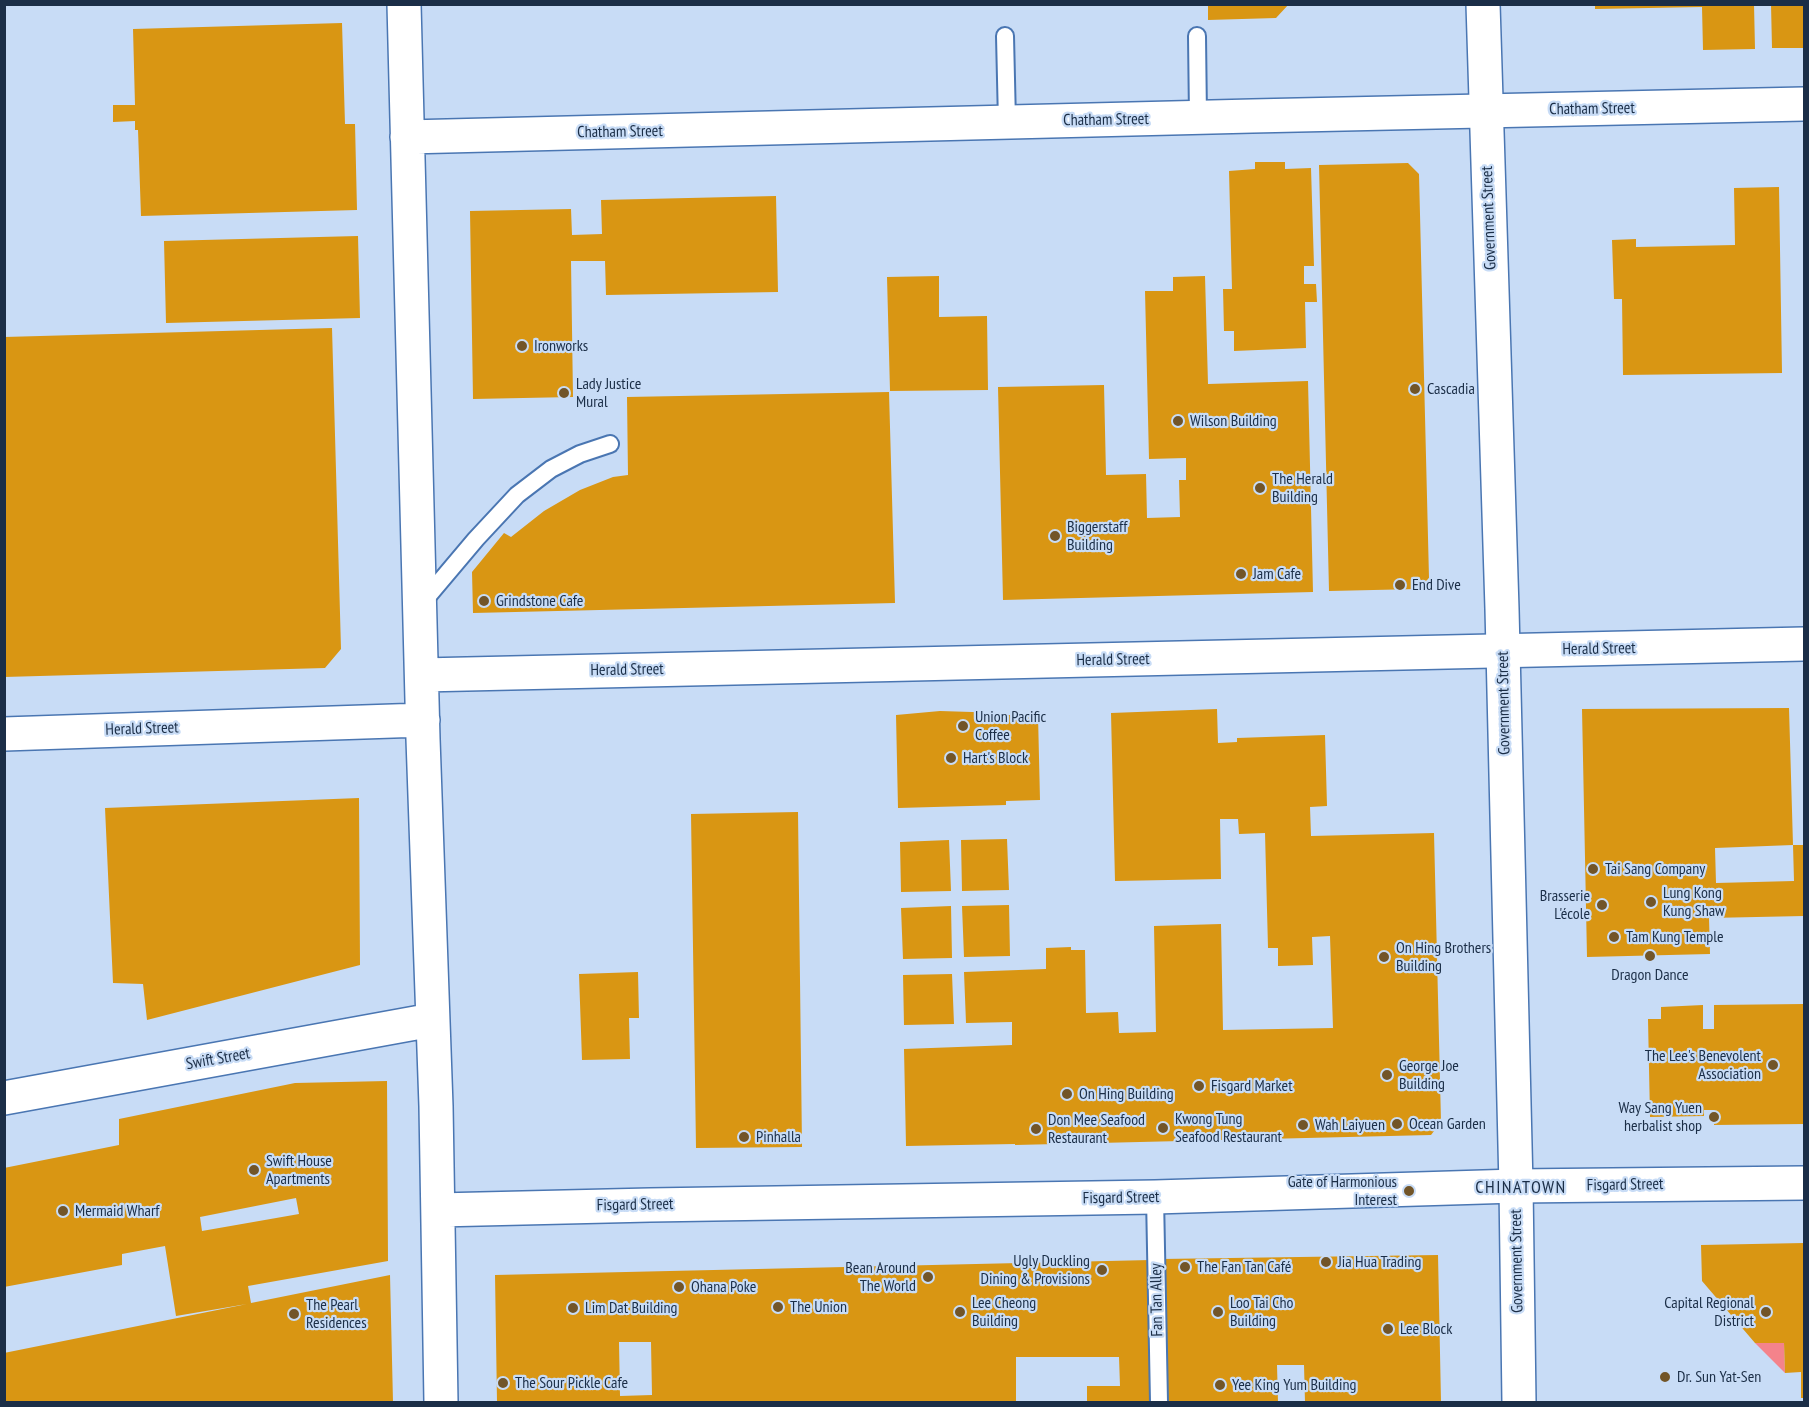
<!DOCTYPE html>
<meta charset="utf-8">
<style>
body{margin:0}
#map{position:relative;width:1809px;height:1407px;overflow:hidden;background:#c8dcf6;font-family:"PT Sans Narrow",sans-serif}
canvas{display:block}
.frame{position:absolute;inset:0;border:6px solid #1b2e47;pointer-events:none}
</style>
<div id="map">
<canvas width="1809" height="1407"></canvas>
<div class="frame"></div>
</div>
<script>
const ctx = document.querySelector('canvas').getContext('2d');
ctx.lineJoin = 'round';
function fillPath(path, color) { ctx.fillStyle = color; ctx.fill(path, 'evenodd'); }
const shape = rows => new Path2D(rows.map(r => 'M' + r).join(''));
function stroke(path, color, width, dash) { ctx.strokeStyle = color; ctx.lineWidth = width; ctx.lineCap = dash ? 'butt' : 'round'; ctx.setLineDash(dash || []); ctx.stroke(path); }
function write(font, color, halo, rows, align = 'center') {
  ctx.font = font + ' "PT Sans Narrow",sans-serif'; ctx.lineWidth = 4.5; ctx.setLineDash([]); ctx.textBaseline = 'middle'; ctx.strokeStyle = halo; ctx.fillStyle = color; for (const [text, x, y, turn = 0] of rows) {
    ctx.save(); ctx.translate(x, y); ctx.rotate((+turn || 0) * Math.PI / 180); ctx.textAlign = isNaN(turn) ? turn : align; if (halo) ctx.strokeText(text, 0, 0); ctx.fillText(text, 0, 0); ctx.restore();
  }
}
fillPath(shape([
 [1755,1343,1784,1343,1785,1373]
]), '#f4838b');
fillPath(shape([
 [1208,4,1289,4,1276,18,1208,20],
 [1595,4,1754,4,1755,49,1703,50,1702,7,1595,9],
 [1771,4,1804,4,1804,48,1772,48],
 [342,23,345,124,355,124,357,210,141,216,138,130,135,130,135,121,113,122,113,105,135,105,133,29],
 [1255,162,1285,162,1285,169,1311,168,1314,266,1304,266,1304,284,1316,284,1317,302,1305,302,1306,348,1234,351,1234,331,1224,331,1223,289,1232,289,1229,171,1255,169],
 [1408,163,1419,174,1429,578,1418,589,1329,591,1319,165],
 [1779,187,1782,373,1623,375,1622,299,1614,299,1612,240,1636,239,1636,247,1735,245,1734,188],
 [776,196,778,292,606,295,605,261,571,261,573,397,473,399,470,211,571,209,572,235,602,234,601,200],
 [358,236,360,318,166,323,164,241],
 [939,276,939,317,987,316,988,390,890,391,887,277],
 [1205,276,1208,384,1308,381,1313,592,1003,600,998,387,1104,385,1106,475,1146,474,1147,518,1180,517,1179,480,1186,480,1186,458,1149,459,1145,291,1173,291,1173,277],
 [332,328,341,649,325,668,4,677,4,337],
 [889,392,895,603,473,613,472,572,504,533,511,537,544,511,580,490,613,477,628,475,627,397],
 [1789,708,1793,845,1804,845,1804,916,1709,918,1710,954,1587,957,1582,709],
 [1793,845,1794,881,1716,883,1715,848],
 [1217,709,1218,743,1237,742,1237,738,1325,735,1327,806,1310,807,1311,836,1434,833,1441,1122,1431,1135,1015,1145,1015,1144,906,1146,904,1049,1012,1045,1012,1022,966,1023,964,972,1046,969,1046,948,1071,947,1071,950,1085,950,1086,1013,1118,1012,1119,1033,1156,1032,1154,926,1221,924,1223,1030,1333,1028,1330,936,1312,937,1313,965,1278,966,1278,948,1268,948,1265,833,1239,834,1238,819,1220,819,1221,879,1115,881,1111,713],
 [940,711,1004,713,1004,715,1038,715,1040,800,1006,801,1006,805,898,808,896,715],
 [359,798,360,965,147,1020,143,984,113,983,105,808],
 [798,812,802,1147,696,1148,691,814],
 [1007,839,1009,890,962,891,961,840],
 [949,840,951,891,901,892,900,842],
 [1009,905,1010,956,964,957,962,906],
 [951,906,952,958,903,959,901,908],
 [638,972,639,1018,629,1018,630,1059,582,1060,579,974],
 [952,974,954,1024,904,1025,903,975],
 [1804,1004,1804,1124,1714,1125,1714,1110,1704,1110,1704,1116,1650,1117,1648,1019,1661,1019,1661,1007,1703,1005,1703,1029,1714,1029,1714,1005],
 [387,1081,388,1261,248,1286,251,1303,390,1275,393,1402,4,1402,4,1353,247,1304,176,1316,165,1246,122,1254,122,1265,4,1287,4,1168,119,1145,119,1119,295,1083],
 [296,1198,299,1214,202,1231,200,1217],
 [1804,1243,1804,1398,1801,1398,1801,1372,1785,1373,1784,1343,1755,1343,1702,1281,1701,1245],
 [1438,1255,1441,1402,1305,1402,1304,1365,1277,1365,1278,1402,1164,1402,1161,1259],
 [1151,1260,1153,1402,1087,1402,1087,1386,1120,1386,1119,1357,1016,1357,1016,1402,497,1402,495,1275],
 [619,1342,651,1342,652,1395,620,1396]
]), '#d99613');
const service = shape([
 [1005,36,1007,122],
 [1197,36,1198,117],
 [422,603,476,539,517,495,551,469,580,454,610,444],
 [1155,1197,1159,1402]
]);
const tertiary = shape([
 [404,4,423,739,436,1106,441,1402],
 [407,137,1252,116,1804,104],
 [422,675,1804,644],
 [4,734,423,720],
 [4,1098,432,1020],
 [438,1210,650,1205,1155,1197,1516,1186,1804,1183]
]);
const secondary = shape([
 [1483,4,1502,609,1516,1186,1519,1402]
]);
stroke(service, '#4a76b2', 20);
stroke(tertiary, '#4a76b2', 36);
stroke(secondary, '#4a76b2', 36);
stroke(service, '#fff', 16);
stroke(tertiary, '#fff', 33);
stroke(secondary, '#fff', 33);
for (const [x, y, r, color] of [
 [522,346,6,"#725528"],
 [1415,389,6,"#725528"],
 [564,393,6,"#725528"],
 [1178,421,6,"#725528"],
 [1260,488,6,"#725528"],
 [1055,536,6,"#725528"],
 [1241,574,6,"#725528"],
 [1400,585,6,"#725528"],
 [484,601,6,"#725528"],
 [963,726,6,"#725528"],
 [951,758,6,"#725528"],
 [1593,869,6,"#725528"],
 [1651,902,6,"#725528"],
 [1602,905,6,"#725528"],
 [1614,937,6,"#725528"],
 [1650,956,6,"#725528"],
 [1384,957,6,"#725528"],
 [1773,1065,6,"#725528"],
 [1387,1075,6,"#725528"],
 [1199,1086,6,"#725528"],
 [1067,1094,6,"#725528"],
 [1714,1117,6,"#725528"],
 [1397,1124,6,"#725528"],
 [1303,1125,6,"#725528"],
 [1163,1128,6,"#725528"],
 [1036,1129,6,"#725528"],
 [744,1137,6,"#725528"],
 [254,1170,6,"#725528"],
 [1409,1191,6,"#725528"],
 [63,1211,6,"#725528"],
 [1326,1262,6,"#725528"],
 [1185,1267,6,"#725528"],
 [1102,1270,6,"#725528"],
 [928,1277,6,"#725528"],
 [679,1287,6,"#725528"],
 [778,1307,6,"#725528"],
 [573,1308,6,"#725528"],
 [960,1312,6,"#725528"],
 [1218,1312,6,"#725528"],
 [1766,1312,6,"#725528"],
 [294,1314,6,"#725528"],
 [1388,1329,6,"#725528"],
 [1665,1377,6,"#725528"],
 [503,1383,6,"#725528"],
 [1220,1385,6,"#725528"]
]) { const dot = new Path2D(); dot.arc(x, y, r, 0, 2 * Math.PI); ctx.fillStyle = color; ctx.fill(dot); stroke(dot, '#c8dcf6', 2); }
write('16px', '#1b2e47', '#c8dcf6', [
 ["Chatham Street",1592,109,-1],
 ["Chatham Street",1106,120,-1],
 ["Chatham Street",620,132,-1],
 ["Government Street",1489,218,-92],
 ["Herald Street",1599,649,-1],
 ["Herald Street",1113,660,-1],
 ["Herald Street",627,670,-1],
 ["Government Street",1504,703,-91],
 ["Herald Street",142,729,-2],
 ["Swift Street",218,1059,-10],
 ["Fisgard Street",1625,1185,-1],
 ["Fisgard Street",1121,1198,-1],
 ["Fisgard Street",635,1205,-1],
 ["Government Street",1517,1261,-91],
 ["Fan Tan Alley",1157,1300,-91]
]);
write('16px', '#1b2e47', '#c8dcf6', [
 ["Ironworks",534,346],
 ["Lady Justice",576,384],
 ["Mural",576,402],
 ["Cascadia",1427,389],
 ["Wilson Building",1190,421],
 ["The Herald",1272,479],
 ["Building",1272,497],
 ["Biggerstaff",1067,527],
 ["Building",1067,545],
 ["Jam Cafe",1253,574],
 ["End Dive",1412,585],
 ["Grindstone Cafe",496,601],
 ["Union Pacific",975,717],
 ["Coffee",975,735],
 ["Hart's Block",963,758],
 ["Tai Sang Company",1605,869],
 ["Lung Kong",1663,893],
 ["Kung Shaw",1663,911],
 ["Brasserie",1590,896,"right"],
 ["L'école",1590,914,"right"],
 ["Tam Kung Temple",1626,937],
 ["On Hing Brothers",1396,948],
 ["Building",1396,966],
 ["Dragon Dance",1650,975,"center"],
 ["The Lee's Benevolent",1761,1056,"right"],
 ["Association",1761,1074,"right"],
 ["George Joe",1399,1066],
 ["Building",1399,1084],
 ["Fisgard Market",1211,1086],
 ["On Hing Building",1079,1094],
 ["Way Sang Yuen",1702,1108,"right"],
 ["herbalist shop",1702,1126,"right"],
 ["Kwong Tung",1175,1119],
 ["Seafood Restaurant",1175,1137],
 ["Don Mee Seafood",1048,1120],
 ["Restaurant",1048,1138],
 ["Ocean Garden",1409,1124],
 ["Wah Laiyuen",1315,1125],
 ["Pinhalla",756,1137],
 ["Swift House",266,1161],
 ["Apartments",266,1179],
 ["Gate of Harmonious",1397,1182,"right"],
 ["Interest",1397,1200,"right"],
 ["Mermaid Wharf",75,1211],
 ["Ugly Duckling",1090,1261,"right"],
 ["Dining & Provisions",1090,1279,"right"],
 ["Jia Hua Trading",1338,1262],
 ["The Fan Tan Café",1197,1267],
 ["Bean Around",916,1268,"right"],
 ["The World",916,1286,"right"],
 ["Ohana Poke",691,1287],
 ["Lee Cheong",972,1303],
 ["Building",972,1321],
 ["Loo Tai Cho",1230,1303],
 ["Building",1230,1321],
 ["Capital Regional",1754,1303,"right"],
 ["District",1754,1321,"right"],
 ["The Pearl",306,1305],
 ["Residences",306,1323],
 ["The Union",790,1307],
 ["Lim Dat Building",585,1308],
 ["Lee Block",1400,1329],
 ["Dr. Sun Yat-Sen",1677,1377],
 ["The Sour Pickle Cafe",515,1383],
 ["Yee King Yum Building",1232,1385]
], 'left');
ctx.letterSpacing = '1.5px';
write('18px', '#1b2e47', '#c8dcf6', [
 ["CHINATOWN",1521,1188]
]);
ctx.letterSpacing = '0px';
</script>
